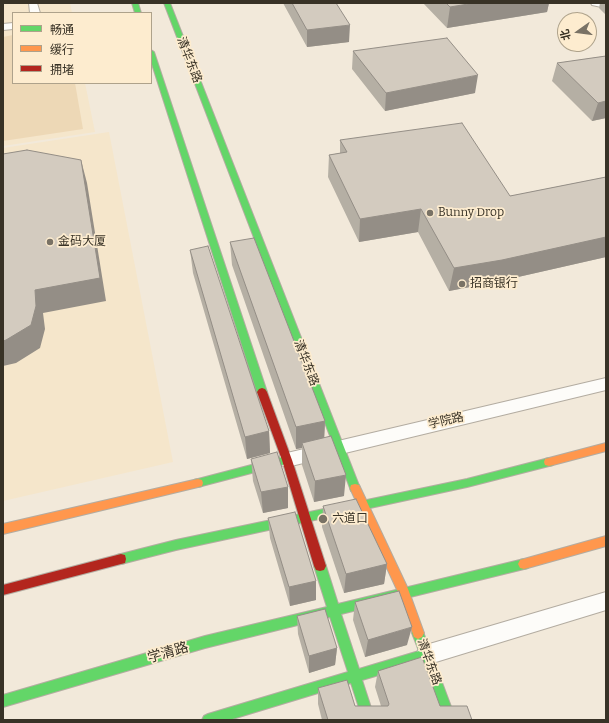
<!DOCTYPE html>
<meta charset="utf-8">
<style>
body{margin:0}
#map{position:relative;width:609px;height:723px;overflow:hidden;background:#f2e9da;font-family:Bitter,"Noto Sans SC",serif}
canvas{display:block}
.frame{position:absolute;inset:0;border:4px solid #383226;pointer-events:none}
.legend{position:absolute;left:12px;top:12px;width:140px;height:72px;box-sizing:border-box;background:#fdeccf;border:1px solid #aea28b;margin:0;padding:5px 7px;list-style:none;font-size:12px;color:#383226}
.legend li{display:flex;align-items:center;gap:8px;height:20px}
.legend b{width:20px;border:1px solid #aea28b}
.north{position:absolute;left:557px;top:12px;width:40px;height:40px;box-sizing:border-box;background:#fdeccf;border:1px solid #aea28b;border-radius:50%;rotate:256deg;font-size:11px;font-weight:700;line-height:16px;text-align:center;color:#383226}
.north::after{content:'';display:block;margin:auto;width:14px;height:18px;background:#797265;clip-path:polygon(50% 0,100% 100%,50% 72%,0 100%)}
</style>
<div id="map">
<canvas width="609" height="723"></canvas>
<div class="frame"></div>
<ul class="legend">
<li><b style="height:5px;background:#63d668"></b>畅通</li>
<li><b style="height:5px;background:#ff974d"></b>缓行</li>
<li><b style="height:5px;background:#b3261e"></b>拥堵</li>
</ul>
<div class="north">北</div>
</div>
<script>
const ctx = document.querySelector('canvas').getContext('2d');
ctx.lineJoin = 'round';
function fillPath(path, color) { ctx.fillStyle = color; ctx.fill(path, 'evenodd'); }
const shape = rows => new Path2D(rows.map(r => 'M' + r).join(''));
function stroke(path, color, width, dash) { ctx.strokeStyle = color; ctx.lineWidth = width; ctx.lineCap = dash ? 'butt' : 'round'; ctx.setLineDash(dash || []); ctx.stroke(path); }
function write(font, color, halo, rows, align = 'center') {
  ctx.font = font + ' Bitter,"Noto Sans SC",serif'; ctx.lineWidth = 3.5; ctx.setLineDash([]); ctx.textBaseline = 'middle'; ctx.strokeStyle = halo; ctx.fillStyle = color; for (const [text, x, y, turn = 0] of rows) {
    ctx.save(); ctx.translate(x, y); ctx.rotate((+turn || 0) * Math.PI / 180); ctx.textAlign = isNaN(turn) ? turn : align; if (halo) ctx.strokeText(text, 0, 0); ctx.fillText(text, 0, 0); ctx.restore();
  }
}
fillPath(shape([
 [3,3,70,3,72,13,13,13,13,83,85,83,95,132,3,146],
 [109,132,173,462,3,501,3,148]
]), '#f5e6cb');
fillPath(shape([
 [13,35,13,83,75,83,83,129,3,141,3,37]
]), '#edd8b6');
const lane = shape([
 [29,3,37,3,40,13,30,13,29,3],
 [591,3,606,3,606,8,592,5,591,3],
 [13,23,13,29,3,30,3,24,13,23],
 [606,378,606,390,287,467,281,465,279,460,281,455,287,453,606,378],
 [606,592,606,610,426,665,419,662,416,655,419,648,426,645,606,592]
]);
const fast = shape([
 [132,3,138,3,141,13,135,13,132,3],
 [164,3,170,3,360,488,359,491,355,492,351,491,350,488,164,3],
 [151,50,154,52,267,392,265,395,262,396,259,395,257,392,151,61,151,50],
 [282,457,286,458,287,461,286,464,282,465,198,487,194,486,193,483,194,480,198,479,282,457],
 [549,458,553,459,554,462,553,465,467,487,176,550,121,564,117,563,116,559,117,555,121,554,176,540,467,479,549,458],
 [524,559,528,560,530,564,528,568,524,569,341,614,359,669,419,651,412,633,414,629,418,627,422,629,456,720,444,720,423,662,362,680,375,720,363,720,351,683,229,720,202,720,204,716,208,714,348,672,330,617,205,648,3,707,3,695,205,636,327,607,314,566,316,562,320,561,324,562,326,566,338,604,524,559]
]);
const slow = shape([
 [606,443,606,451,549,466,545,465,544,462,545,459,549,458,606,443],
 [198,479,202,480,203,483,202,486,198,487,3,534,3,524,198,479],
 [355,484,359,485,408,589,424,633,422,637,418,639,414,637,399,594,350,488,351,485,355,484],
 [606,536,606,546,524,569,520,568,518,564,520,560,524,559,606,536]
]);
const jam = shape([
 [262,388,265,389,267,392,292,460,326,566,324,570,320,571,316,570,314,566,282,460,257,392,259,389,262,388],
 [121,554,125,555,126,559,125,563,121,564,3,595,3,585,121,554]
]);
stroke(lane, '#b3aca1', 2);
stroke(fast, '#b3aca1', 2);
stroke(slow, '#b3aca1', 2);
stroke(jam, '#b3aca1', 2);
fillPath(lane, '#fdfcf9');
fillPath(fast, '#63d668');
fillPath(slow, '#ff974d');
fillPath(jam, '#b3261e');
fillPath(shape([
 [283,3,336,3,349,42,307,47],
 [423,3,549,3,547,12,447,28],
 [600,3,606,3,606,15,599,8],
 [353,51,475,93,385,111,352,69],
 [606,56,606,118,592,121,552,81,557,63],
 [340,140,510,196,606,177,606,257,496,282,449,291,418,232,359,242,328,177,329,155,340,153],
 [230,242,325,421,324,438,344,496,314,502,302,465,302,448,296,449,232,265],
 [190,250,269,431,270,453,247,459,193,273],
 [251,459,288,487,288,508,263,513,253,481],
 [323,506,387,564,384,584,344,593,322,527],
 [268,518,316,581,316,600,290,606,270,538],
 [355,602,407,645,365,657,353,620],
 [297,616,337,648,335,665,309,673,298,634],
 [378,671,440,706,472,720,322,720,318,704,318,688,355,706,381,706,375,687]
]), '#b5afa4');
fillPath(shape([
 [474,3,549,3,547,12,447,28,450,7],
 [350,25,349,42,307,47,307,30],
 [478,75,475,93,385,111,386,93],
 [606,101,606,118,592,121,598,103],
 [81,160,87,183,106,301,43,313,45,329,40,348,16,363,3,366,3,341,35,290],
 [421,209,418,232,359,242,360,219],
 [606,237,606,257,496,282,449,291,454,268],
 [325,421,324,443,302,443,302,448,296,449,296,427],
 [269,431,270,453,247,459,245,437],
 [346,475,344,496,314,502,315,481],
 [288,487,288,508,263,513,261,492],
 [387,564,384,584,344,593,346,574],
 [316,581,316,600,290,606,289,587],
 [412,627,407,645,365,657,368,640],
 [337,648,335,665,309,673,309,656]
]), '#948e86');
const building = shape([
 [292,3,336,3,350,25,307,30,292,3],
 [446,3,474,3,450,7,446,3],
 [447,38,478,75,386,93,353,51,447,38],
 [606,56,606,101,598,103,557,63,606,56],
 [462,123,510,196,606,177,606,237,502,260,454,268,421,209,360,219,329,155,347,152,340,140,462,123],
 [27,150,81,160,100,278,35,290,36,306,31,325,6,340,3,341,3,154,27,150],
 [254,238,325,421,296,427,230,242,254,238],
 [208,246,269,431,245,437,190,250,208,246],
 [331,436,346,475,315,481,302,443,331,436],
 [277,452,288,487,261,492,251,459,277,452],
 [356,499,387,564,346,574,323,506,356,499],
 [295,512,316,581,289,587,268,518,295,512],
 [399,591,412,627,368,640,355,602,399,591],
 [325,609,337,648,309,656,297,616,325,609],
 [422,657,440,706,467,706,472,720,328,720,318,688,347,680,355,706,388,706,389,704,378,671,422,657]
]);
fillPath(building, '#d3cbbf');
stroke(building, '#948e86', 1);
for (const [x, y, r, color] of [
 [430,213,4,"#797265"],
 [50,242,4,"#797265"],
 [462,284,4,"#797265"],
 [323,519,5,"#797265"]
]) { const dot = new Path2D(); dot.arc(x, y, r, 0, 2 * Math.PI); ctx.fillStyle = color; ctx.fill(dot); stroke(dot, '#fdeccf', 1.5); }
write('12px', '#383226', '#fdeccf', [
 ["清华东路",189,60,69],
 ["清华东路",306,363,69],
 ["学院路",446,421,-13],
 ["清华东路",429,662,70]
]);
write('12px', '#383226', '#fdeccf', [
 ["Bunny Drop",438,213],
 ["金码大厦",58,242],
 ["招商银行",470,284],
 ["六道口",332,519]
], 'left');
write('14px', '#383226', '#fdeccf', [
 ["学清路",168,653,-16]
]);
</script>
